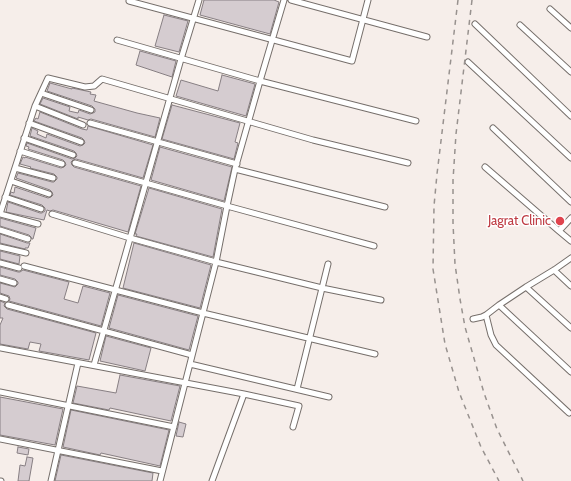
<!DOCTYPE html>
<style>
body{margin:0}
canvas{display:block;background:#f6eeea}
</style>
<canvas width="571" height="481"></canvas>
<script>
const ctx = document.querySelector('canvas').getContext('2d');
ctx.lineJoin = 'round';
function fillPath(path, color) { ctx.fillStyle = color; ctx.fill(path, 'evenodd'); }
const shape = rows => new Path2D(rows.map(r => 'M' + r).join(''));
function stroke(path, color, width, dash) { ctx.strokeStyle = color; ctx.lineWidth = width; ctx.lineCap = dash ? 'butt' : 'round'; ctx.setLineDash(dash || []); ctx.stroke(path); }
function write(font, color, halo, rows, align = 'center') {
  ctx.font = font + ' Cabin,sans-serif'; ctx.lineWidth = 3; ctx.setLineDash([]); ctx.textBaseline = 'middle'; ctx.strokeStyle = halo; ctx.fillStyle = color; for (const [text, x, y, turn = 0] of rows) {
    ctx.save(); ctx.translate(x, y); ctx.rotate((+turn || 0) * Math.PI / 180); ctx.textAlign = isNaN(turn) ? turn : align; if (halo) ctx.strokeText(text, 0, 0); ctx.fillText(text, 0, 0); ctx.restore();
  }
}
const building = shape([
 [204,0,274,0,279,2,270,34,200,15,204,0],
 [164,15,188,21,179,52,155,46,164,15],
 [140,51,176,61,172,77,136,65,140,51],
 [222,75,255,84,246,116,176,96,181,80,218,91,222,75],
 [50,83,72,89,72,88,91,92,90,94,96,95,94,101,137,113,160,118,155,137,91,119,88,120,78,117,78,119,40,104,43,98,70,107,69,111,78,113,79,110,90,114,93,113,95,112,95,109,92,106,47,91,50,83],
 [172,105,240,123,235,142,238,143,234,159,162,139,172,105],
 [40,112,82,129,87,130,88,126,153,145,143,178,76,159,73,160,71,162,72,165,74,167,141,186,128,232,53,210,50,211,47,210,44,220,6,212,8,202,40,213,42,213,45,211,45,208,42,205,10,195,11,192,14,193,15,187,48,198,51,197,53,195,52,192,50,190,16,178,18,173,52,182,54,182,57,179,57,177,54,174,30,168,31,167,20,164,23,157,25,158,25,157,61,168,64,167,66,165,65,162,63,160,28,149,29,147,26,146,27,143,72,159,75,158,77,156,76,153,74,151,30,136,32,128,38,131,37,134,46,138,47,134,80,146,83,145,85,143,84,140,82,138,34,121,36,118,38,119,40,112],
 [160,147,232,167,224,201,151,180,160,147],
 [149,188,222,209,213,257,136,236,137,234,135,234,149,188],
 [0,218,36,228,33,239,32,239,31,237,29,235,0,226,0,218],
 [0,234,27,243,30,243,28,248,25,248,25,249,0,243,0,234],
 [134,243,211,265,200,308,123,288,134,243],
 [0,251,20,256,19,264,0,259,0,251],
 [0,267,18,272,20,272,23,270,69,282,64,299,78,303,83,286,110,293,101,326,9,301,10,299,9,296,0,293,0,283,15,287,18,284,18,282,15,279,0,275,0,267],
 [118,295,198,316,189,350,109,328,118,295],
 [0,301,5,303,4,306,7,309,96,333,89,360,39,351,41,344,30,342,28,349,0,344,0,325,3,318,0,318,0,301],
 [106,336,151,348,145,371,100,361,106,336],
 [120,375,180,386,171,421,110,408,109,410,73,403,77,386,116,393,120,375],
 [0,397,63,409,55,445,0,435,0,397],
 [71,410,169,430,160,466,101,453,100,455,63,447,71,410],
 [179,422,186,424,183,437,176,436,179,422],
 [18,447,29,449,28,455,17,453,18,447],
 [61,455,153,473,152,481,55,481,61,455],
 [27,457,33,458,29,481,18,481,20,465,25,466,27,457]
]);
fillPath(building, '#d5ccd0');
stroke(building, '#877f83', 1);
const minor = shape([
 [291,0,427,37],
 [129,1,352,61,368,0],
 [550,9,571,28],
 [475,24,571,116],
 [520,25,571,72],
 [117,40,260,81,416,121],
 [468,62,571,158],
 [41,93,91,110],
 [35,106,83,125],
 [29,123,81,142],
 [90,123,237,164],
 [493,128,571,202],
 [24,138,73,155],
 [20,151,62,164],
 [75,163,227,206,374,246],
 [485,167,559,231],
 [15,168,53,178],
 [235,169,385,207],
 [11,181,49,194],
 [5,197,41,209],
 [0,214,35,106,48,78,85,87,94,86,102,79,313,140,408,163],
 [0,214,38,224],
 [52,214,130,238,216,262,322,288,381,300],
 [571,218,559,231,571,241],
 [0,230,28,239],
 [0,247,26,253],
 [0,263,19,268],
 [24,266,203,313,375,354],
 [554,270,571,286],
 [0,279,14,283],
 [526,287,571,328],
 [0,297,6,299],
 [8,305,192,355],
 [499,305,571,372],
 [486,315,491,335,496,345,569,413],
 [473,319,482,317,486,315,499,305,526,287,554,270,571,258],
 [1,348,244,394,299,406,293,427],
 [190,364,329,397],
 [94,365,181,59,199,0],
 [297,389,328,264],
 [0,392,174,427],
 [0,439,162,471],
 [0,481,1,481],
 [51,481,78,363],
 [160,481,216,262,227,206,235,169,260,81,284,0],
 [212,481,244,394]
]);
stroke(minor, '#766f6b', 7);
stroke(minor, '#fff', 5);
stroke(shape([
 [458,0,437,174,434,206,433,269,445,344,459,392,481,447,499,481],
 [472,0,456,134,453,180,453,223,455,264,460,299,465,327,484,393,497,429,523,481]
]), '#98928f', 1.5, [5, 5]);
for (const [x, y, r, color] of [
 [560,221,5,"#e0444e"]
]) { const dot = new Path2D(); dot.arc(x, y, r, 0, 2 * Math.PI); ctx.fillStyle = color; ctx.fill(dot); stroke(dot, '#fff', 1.5); }
write('13px', '#be3a42', '#fff', [
 ["Jagrat Clinic",551,221]
], 'right');
</script>
